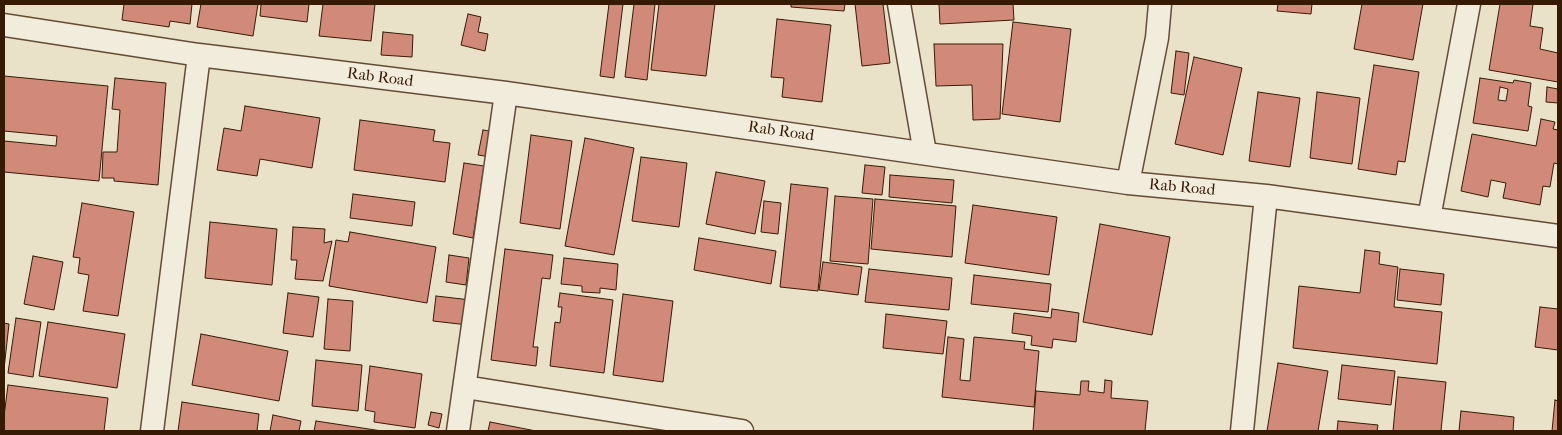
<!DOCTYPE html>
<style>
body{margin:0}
#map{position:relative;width:1562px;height:435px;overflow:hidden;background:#eae2c8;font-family:"IM FELL French Canon",serif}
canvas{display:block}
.frame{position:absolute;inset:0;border:5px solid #361a04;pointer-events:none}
</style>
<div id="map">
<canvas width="1562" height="435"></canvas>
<div class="frame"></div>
</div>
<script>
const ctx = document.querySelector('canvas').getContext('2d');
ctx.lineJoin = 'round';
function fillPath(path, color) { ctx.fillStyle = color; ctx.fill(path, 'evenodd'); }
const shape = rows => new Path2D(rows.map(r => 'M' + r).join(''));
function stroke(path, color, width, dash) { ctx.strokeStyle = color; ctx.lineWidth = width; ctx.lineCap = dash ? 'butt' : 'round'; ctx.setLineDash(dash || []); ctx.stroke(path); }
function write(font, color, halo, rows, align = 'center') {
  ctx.font = font + ' "IM FELL French Canon",serif'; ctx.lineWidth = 5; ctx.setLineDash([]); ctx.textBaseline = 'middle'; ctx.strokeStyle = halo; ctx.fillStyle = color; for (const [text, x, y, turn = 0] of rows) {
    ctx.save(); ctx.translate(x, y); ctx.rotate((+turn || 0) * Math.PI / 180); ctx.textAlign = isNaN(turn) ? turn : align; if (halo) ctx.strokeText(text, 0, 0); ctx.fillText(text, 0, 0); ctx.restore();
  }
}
const building = shape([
 [124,4,192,4,190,24,170,21,169,27,122,20,124,4],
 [201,4,258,4,253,36,197,27,201,4],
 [261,4,309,4,307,22,260,16,261,4],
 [323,4,375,4,371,41,319,36,323,4],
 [609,4,623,4,614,78,600,76,609,4],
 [634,4,655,4,647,80,625,77,634,4],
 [659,4,715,4,706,76,651,70,659,4],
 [791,4,845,4,844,11,791,7,791,4],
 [855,4,883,4,890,63,862,66,855,4],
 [939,4,1013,4,1014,20,940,24,939,4],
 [1278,4,1312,4,1311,14,1277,11,1278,4],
 [1362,4,1423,4,1413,60,1354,49,1362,4],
 [1500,4,1533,4,1530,26,1543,28,1540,49,1558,53,1558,82,1489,70,1500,4],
 [468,14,481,17,478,32,488,34,485,51,461,45,468,14],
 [777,19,831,25,822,102,782,97,784,78,771,77,777,19],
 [1013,22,1071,29,1060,122,1002,114,1013,22],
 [383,32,413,35,412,57,381,55,383,32],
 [934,44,1003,44,1000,119,973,120,972,85,936,86,934,44],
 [1176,51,1189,53,1184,95,1171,93,1176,51],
 [1194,57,1242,68,1223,155,1175,144,1194,57],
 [1374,65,1419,72,1405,162,1398,161,1396,175,1358,169,1374,65],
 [4,76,108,86,99,181,4,172,4,141,56,146,57,136,4,131,4,76],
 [115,78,166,83,158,185,114,181,114,178,102,178,103,152,117,152,120,110,112,109,115,78],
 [1480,78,1513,83,1514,80,1531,83,1528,106,1532,107,1528,131,1473,123,1480,78],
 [1500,87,1508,89,1506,101,1498,100,1500,87],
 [1547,87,1558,89,1558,103,1546,102,1547,87],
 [1258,92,1300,98,1290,167,1249,161,1258,92],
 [1317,92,1360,98,1352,164,1310,158,1317,92],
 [245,106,320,118,312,168,260,159,257,176,217,170,224,128,241,131,245,106],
 [1541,119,1555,122,1553,129,1558,130,1558,164,1554,163,1550,187,1543,186,1540,205,1503,198,1506,183,1491,180,1488,197,1461,191,1472,134,1536,146,1541,119],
 [360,120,435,130,433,141,450,143,445,182,354,170,360,120],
 [483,130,495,132,491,157,478,155,483,130],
 [531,135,572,141,560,229,520,223,531,135],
 [585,138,634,148,614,255,565,246,585,138],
 [641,157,687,163,679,227,632,221,641,157],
 [464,163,484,166,473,238,453,234,464,163],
 [865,165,885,167,882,195,862,193,865,165],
 [716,172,765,181,755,234,706,224,716,172],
 [890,175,954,180,952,203,889,197,890,175],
 [791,184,828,188,818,291,780,287,791,184],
 [353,194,415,202,412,226,350,218,353,194],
 [835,196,873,199,868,264,830,261,835,196],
 [875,199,956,206,952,257,871,249,875,199],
 [764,201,781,203,778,234,761,232,764,201],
 [82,203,134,212,118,316,83,311,89,275,78,273,80,258,73,257,82,203],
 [973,205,1057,217,1049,275,965,263,973,205],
 [210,222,277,229,272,285,205,278,210,222],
 [1100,224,1170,237,1152,335,1083,322,1100,224],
 [293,227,325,229,324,243,332,241,323,281,295,279,297,260,291,260,293,227],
 [350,232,436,247,427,303,329,286,336,240,348,242,350,232],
 [699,238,776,251,771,284,694,270,699,238],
 [505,249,553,255,550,279,542,278,533,347,538,347,536,366,491,360,505,249],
 [1365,250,1380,252,1379,264,1398,267,1394,307,1442,312,1437,364,1293,348,1299,286,1360,293,1365,250],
 [449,255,469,258,466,285,446,282,449,255],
 [33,256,63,262,54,310,24,304,33,256],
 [564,258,618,264,616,290,600,288,600,293,582,292,582,286,561,284,564,258],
 [823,262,862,267,858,295,819,290,823,262],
 [869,269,952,278,949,310,865,302,869,269],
 [1400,269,1444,274,1441,305,1397,300,1400,269],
 [974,275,1051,284,1048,312,971,304,974,275],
 [288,293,319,297,313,337,283,333,288,293],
 [560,293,613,300,604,373,550,366,555,322,560,323,562,307,558,307,560,293],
 [623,294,673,301,663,382,613,375,623,294],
 [436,296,471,300,468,325,433,321,436,296],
 [328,299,353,301,350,351,324,349,328,299],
 [1540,307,1558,309,1558,350,1535,347,1540,307],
 [1052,309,1079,313,1076,342,1053,339,1052,348,1031,345,1032,336,1012,333,1014,313,1051,318,1052,309],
 [886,314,947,321,943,354,883,348,886,314],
 [16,318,41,322,33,377,8,373,16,318],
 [48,322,125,334,117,388,39,376,48,322],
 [4,323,9,324,4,369,4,323],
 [201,334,288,351,279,401,192,385,201,334],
 [948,337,964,339,960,380,970,381,974,337,1025,342,1024,349,1039,351,1034,407,942,397,948,337],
 [316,360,362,365,358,411,312,406,316,360],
 [1278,363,1328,371,1318,431,1267,431,1278,363],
 [1342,365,1395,371,1391,405,1338,399,1342,365],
 [370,366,422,374,415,428,374,422,375,412,365,410,370,366],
 [1398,377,1446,382,1441,431,1393,431,1398,377],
 [1105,380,1112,381,1111,398,1148,401,1145,431,1033,431,1036,391,1080,395,1081,381,1089,381,1088,391,1104,393,1105,380],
 [8,385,108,398,104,431,4,431,4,416,8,385],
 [1555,400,1558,401,1558,431,1552,431,1555,400],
 [182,402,259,414,257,431,178,431,182,402],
 [1461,411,1514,417,1513,431,1459,431,1461,411],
 [431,412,442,414,439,428,428,425,431,412],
 [273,415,301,421,299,431,270,431,273,415],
 [316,421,382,431,314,431,316,421],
 [1338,421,1378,425,1377,431,1337,431,1338,421],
 [490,422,536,431,488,431,490,422]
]);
fillPath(building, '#d18a79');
stroke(building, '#361a04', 1);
const street = shape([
 [899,4,925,153],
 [4,25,199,55,506,93,1128,183,1266,196,1558,236],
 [1128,183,1157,38,1160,4],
 [1429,218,1469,4],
 [465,387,742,431],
 [152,431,199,55],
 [458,431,506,93],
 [1242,431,1266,196]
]);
stroke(street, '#634c35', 25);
stroke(street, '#f1ecdb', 22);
write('16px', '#361a04', '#f1ecdb', [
 ["Rab Road",380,78,7],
 ["Rab Road",781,132,8],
 ["Rab Road",1182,188,5]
]);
</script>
